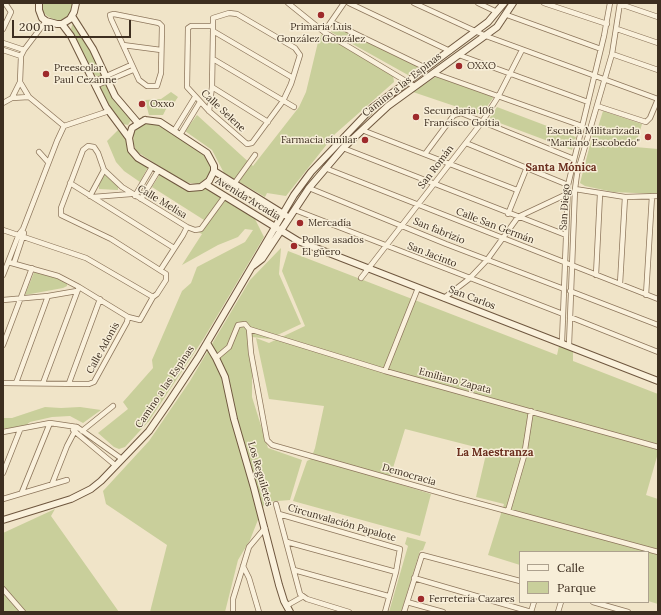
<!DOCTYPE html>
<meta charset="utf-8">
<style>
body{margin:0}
#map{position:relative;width:661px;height:615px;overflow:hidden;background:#f0e4c8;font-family:Lora,serif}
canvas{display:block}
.frame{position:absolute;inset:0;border:4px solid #3d2e20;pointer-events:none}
.legend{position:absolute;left:519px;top:551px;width:130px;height:52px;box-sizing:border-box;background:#f7eed8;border:1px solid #ada18e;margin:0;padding:5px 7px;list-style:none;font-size:12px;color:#3d2e20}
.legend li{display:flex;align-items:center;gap:8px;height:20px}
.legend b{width:20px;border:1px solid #ada18e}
.scale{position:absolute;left:12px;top:20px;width:119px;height:18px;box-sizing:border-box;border:2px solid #3d2e20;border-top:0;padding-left:5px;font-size:12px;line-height:14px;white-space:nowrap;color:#3d2e20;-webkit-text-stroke:3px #f7eed8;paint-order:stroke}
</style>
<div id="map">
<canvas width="661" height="615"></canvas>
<div class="frame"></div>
<ul class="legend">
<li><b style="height:5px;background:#faf1dc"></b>Calle</li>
<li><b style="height:11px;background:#c9cf9b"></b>Parque</li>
</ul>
<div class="scale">200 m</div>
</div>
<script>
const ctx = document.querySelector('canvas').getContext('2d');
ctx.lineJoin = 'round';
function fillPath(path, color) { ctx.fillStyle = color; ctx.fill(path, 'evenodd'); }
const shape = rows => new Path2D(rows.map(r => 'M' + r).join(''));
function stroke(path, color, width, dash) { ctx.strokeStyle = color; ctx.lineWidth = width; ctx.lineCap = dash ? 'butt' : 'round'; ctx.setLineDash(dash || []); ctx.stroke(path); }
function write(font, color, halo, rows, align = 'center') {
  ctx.font = font + ' Lora,serif'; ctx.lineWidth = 3; ctx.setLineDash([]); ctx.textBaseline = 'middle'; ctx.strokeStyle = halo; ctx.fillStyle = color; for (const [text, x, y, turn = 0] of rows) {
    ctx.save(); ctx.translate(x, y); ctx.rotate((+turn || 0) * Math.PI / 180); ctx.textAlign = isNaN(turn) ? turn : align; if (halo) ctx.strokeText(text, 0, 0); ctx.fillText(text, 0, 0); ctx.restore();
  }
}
fillPath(shape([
 [42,3,74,3,70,15,62,20,57,21,47,16,43,12],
 [75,23,79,25,102,74,99,77,93,74,71,29,72,25],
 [335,26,419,66,408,75,331,32],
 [323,33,393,75,394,82,335,134,286,196,267,193,265,197,224,173,212,150,185,131,197,115,253,166,299,107,306,92,319,38],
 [437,76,492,95,493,98,481,115,413,92],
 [106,83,118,104,131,120,128,125,123,124,107,103,99,88,100,86],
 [171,92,178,97,174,103,168,105,163,115,149,115,145,100,161,99],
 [497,107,576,137,572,150,489,119],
 [603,111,642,124,635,147,658,149,658,194,613,192,585,186,580,183,595,126,598,127],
 [147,122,157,123,205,153,211,164,210,172,206,179,198,184,183,182,136,151,133,142,134,133,138,127],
 [119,129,124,135,131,154,148,167,140,182,124,171,116,162,107,141],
 [104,174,118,186,118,190,99,189,99,185],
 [160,174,188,190,193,191,208,188,254,217,264,237,204,338,149,421,125,447,119,449,114,447,98,433,128,409,123,402,153,368,152,360,182,291,191,283,197,267,245,242,253,230,245,229,238,237,218,245,182,265,202,234,198,232,204,220,152,187],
 [281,248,279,274,301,324,269,339,252,337,252,397,268,448,302,460,290,500,265,502,250,540,238,560,225,612,150,612,167,545,106,504,103,491,149,441,190,381,250,280],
 [288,251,557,355,559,346,573,351,573,361,658,394,658,453,646,495,658,499,658,604,648,601,648,552,520,552,520,565,488,555,504,504,476,497,487,450,405,429,389,481,431,494,420,536,293,501,307,461,311,459,315,448,324,406,269,399,256,338,269,343,305,326,282,271],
 [35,270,57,277,67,282,67,286,63,288,25,295],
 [45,407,61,408,80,407,101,410,83,423,70,416,52,417,30,422,19,431,3,428,3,418,12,418],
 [55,509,51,516,119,612,3,612,3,533],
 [407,537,426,542,423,550,420,551,401,612,389,612,408,546,405,544]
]), '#c9cf9b');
const street = shape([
 [288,3,324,32,414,86],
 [349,3,450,51],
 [414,3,486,36,658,99],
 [478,3,497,12],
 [544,3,607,24],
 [620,4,658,17],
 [114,14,159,23,162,26,161,73,157,86,147,86,139,80,111,19,110,15,114,14],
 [507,15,601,49],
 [46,21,24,50,21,56,20,82,29,97,64,126],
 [331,22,426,68],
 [3,29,11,12,5,3],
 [617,29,658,43],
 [213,31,293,78],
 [324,32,344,3],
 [3,43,24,50],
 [123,45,161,50],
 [3,50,21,56],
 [612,54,658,70],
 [459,55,588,102],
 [213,59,294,107],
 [433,73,582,126],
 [93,82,131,65],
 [95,86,133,70],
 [212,87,268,122],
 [12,98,29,97],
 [3,103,12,98,20,82],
 [597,106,646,122,650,118,658,99],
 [209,111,212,87,213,31,213,18,229,13,237,14,295,48,300,55,291,84,283,101,252,143,247,144,209,111,187,87,188,28,191,26,213,26],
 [64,126,109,111],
 [362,130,517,190],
 [174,131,195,97],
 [180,135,200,102],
 [466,143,568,185],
 [343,148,566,235],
 [39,152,48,162],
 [425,154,454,115,461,113,574,159],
 [325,168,658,299],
 [70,183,174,248],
 [234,184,255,155],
 [309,188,446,244,564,289],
 [575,189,625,197,658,196],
 [90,196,104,170],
 [135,196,152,167],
 [93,197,131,194],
 [141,199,158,171],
 [295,210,563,314],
 [508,214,527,167],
 [3,230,86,258,153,297,157,294,166,280,166,274,111,239,61,215,61,208,83,150,88,146,94,147,98,153,104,170,122,187,187,227,195,230,201,229,225,196],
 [8,262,58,276,79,287,128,317,140,320,153,297],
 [14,263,24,233],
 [161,269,183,235,187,227],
 [3,275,19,234,23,229,57,141,64,126],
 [596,275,600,194],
 [361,278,482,122,498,97,522,50],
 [620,284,625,197],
 [570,291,658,325],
 [646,295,652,196],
 [444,298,469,279,487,260,518,217,567,194],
 [3,300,48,296,77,291],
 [570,317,658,352],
 [249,329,251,353,267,440,272,445,455,497,658,552],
 [249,329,385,371,658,447],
 [562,342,568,185,604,36,610,3],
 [3,345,32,268],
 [569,345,575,189,577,174,612,54,620,3],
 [216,358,229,347,238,325,245,324,249,329],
 [385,371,418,288],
 [3,383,89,384,94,382,127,322,128,317],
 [16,383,48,296],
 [43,383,79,287],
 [69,383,100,299],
 [73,430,115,465],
 [82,431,113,406],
 [3,432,50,423,77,427,122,459],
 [3,473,20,430],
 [52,484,67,446,77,427],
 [22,492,50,423],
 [3,499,67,480],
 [276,504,300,594,307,599,349,612],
 [508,511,524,456,531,411],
 [279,514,400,549,396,572,385,612],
 [287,542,396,572],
 [243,566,249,578,259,612],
 [294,570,388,596],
 [414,578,531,612],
 [3,589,23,612],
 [407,602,443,612],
 [593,602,628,612],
 [286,606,302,597],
 [233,612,233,599,249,547,265,528],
 [404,612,422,555,520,581],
 [531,612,534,602],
 [558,612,561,602]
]);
const secondary = shape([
 [39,3,39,10,42,18,46,21,57,24,62,24,70,19,74,12,76,3],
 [72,16,93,49,115,96,138,123],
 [62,24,71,36,106,107,129,138],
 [145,120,160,122,207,153,214,166,214,171,209,181,201,187,189,188,138,158,131,150,129,138,132,128,145,120],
 [214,171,285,215],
 [205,184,298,241,658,381],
 [253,266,262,259,309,188,343,148,388,106,497,27,513,3],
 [207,343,216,358,225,377,234,419,254,488,279,585,284,601,290,612],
 [3,520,71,499,91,489,101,481,149,431,169,402,198,358,294,195,311,172,372,108,488,22,504,3]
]);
stroke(street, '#8d765c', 6);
stroke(secondary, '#6f573f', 8);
stroke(street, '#faf1dc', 4.5);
stroke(secondary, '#faf1dc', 6);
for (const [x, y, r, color] of [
 [321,15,4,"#9e2a2b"],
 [459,66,4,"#9e2a2b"],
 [46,74,4,"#9e2a2b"],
 [142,104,4,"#9e2a2b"],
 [416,117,4,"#9e2a2b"],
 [648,137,4,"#9e2a2b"],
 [365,140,4,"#9e2a2b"],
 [300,223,4,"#9e2a2b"],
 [294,246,4,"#9e2a2b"],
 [421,599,4,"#9e2a2b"]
]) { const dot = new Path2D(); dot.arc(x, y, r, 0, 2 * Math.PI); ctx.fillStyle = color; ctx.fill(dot); stroke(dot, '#f7eed8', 1.5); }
write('10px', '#3d2e20', '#f7eed8', [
 ["Primaria Luis",321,27,"center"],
 ["González González",321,39,"center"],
 ["OXXO",467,66],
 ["Preescolar",54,68],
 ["Paul Cezanne",54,80],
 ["Oxxo",150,104],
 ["Secundaria 106",424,111],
 ["Francisco Goitia",424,123],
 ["Escuela Militarizada",640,131,"right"],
 ["\"Mariano Escobedo\"",640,143,"right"],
 ["Farmacia símilar",357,140,"right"],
 ["Mercadía",308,223],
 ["Pollos asados",302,240],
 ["El güero",302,252],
 ["Ferretería Cazares",429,599]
], 'left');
write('10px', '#3d2e20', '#f7eed8', [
 ["Camino a las Espinas",402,85,-38],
 ["Calle Selene",223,111,43],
 ["San Román",436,167,-53],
 ["Avenida Arcadia",248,199,31],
 ["Calle Melisa",162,202,31],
 ["San Diego",565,207,-86],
 ["Calle San Germán",495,226,21],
 ["San fabrizio",439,231,22],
 ["San Jacinto",432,255,21],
 ["San Carlos",472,298,21],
 ["Calle Adonis",103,348,-61],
 ["Emiliano Zapata",455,381,15],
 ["Camino a las Espinas",165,387,-56],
 ["Los Reguiletes",260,474,74],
 ["Democracia",409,475,16],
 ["Circunvalación Papalote",342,523,16]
]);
write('bold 11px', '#6b2e1e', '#f7eed8', [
 ["Santa Mónica",561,168],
 ["La Maestranza",495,453]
]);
</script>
